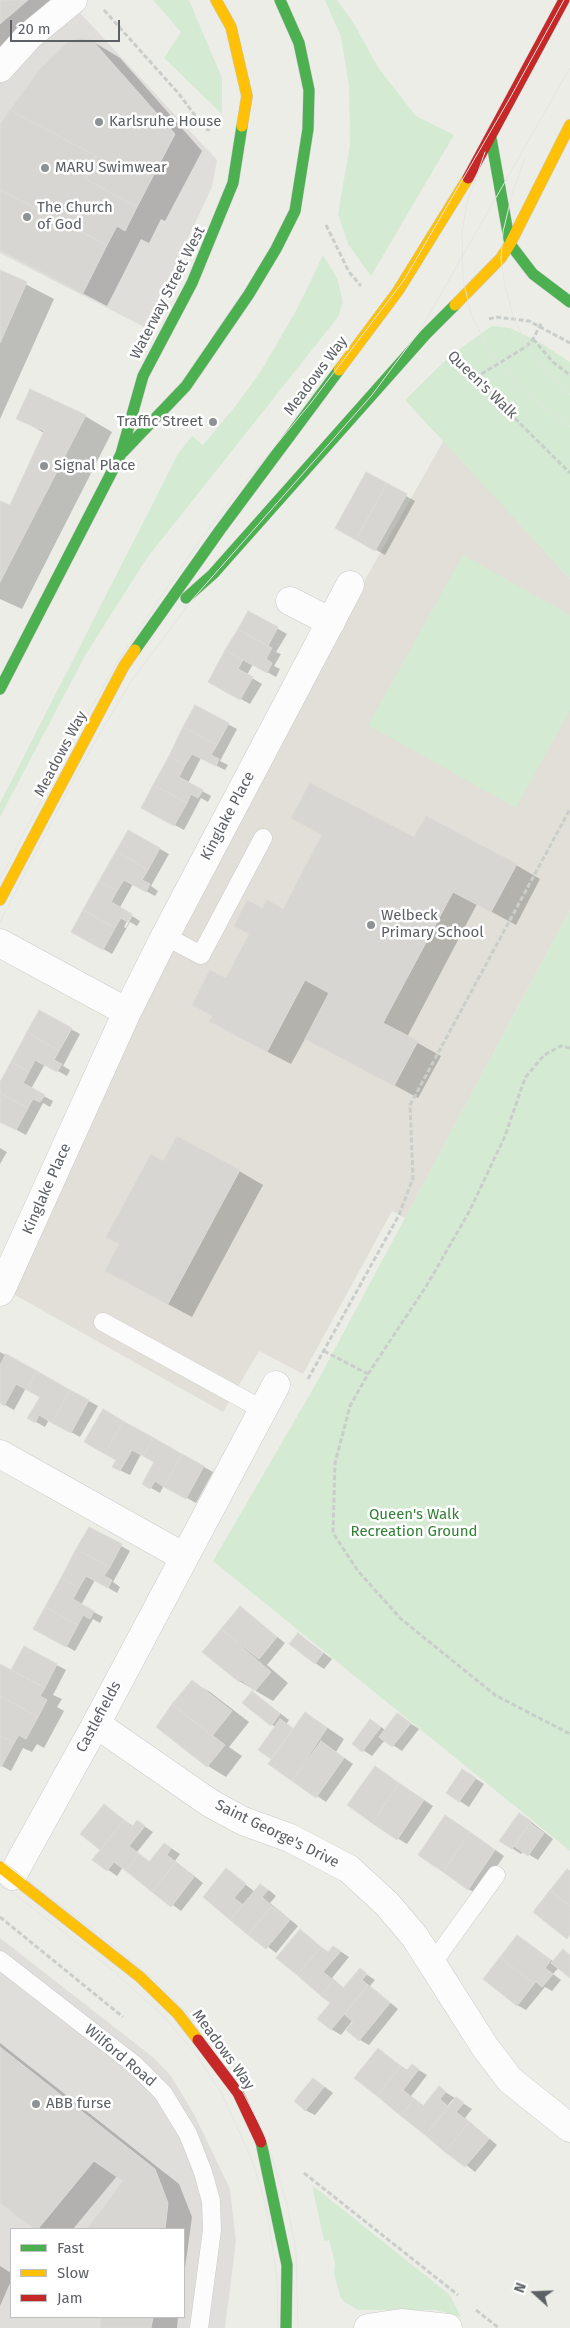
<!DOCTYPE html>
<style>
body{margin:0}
#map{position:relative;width:570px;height:2328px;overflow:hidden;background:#edede8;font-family:"Fira Sans",sans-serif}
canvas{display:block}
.legend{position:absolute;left:10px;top:2228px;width:175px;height:90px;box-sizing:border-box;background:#fff;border:1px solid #bec0c2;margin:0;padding:6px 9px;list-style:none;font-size:15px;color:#5d6166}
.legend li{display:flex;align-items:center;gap:10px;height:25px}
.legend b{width:25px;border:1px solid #bec0c2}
.north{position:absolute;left:510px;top:2268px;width:50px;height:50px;-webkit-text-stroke:4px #fff;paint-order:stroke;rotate:290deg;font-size:14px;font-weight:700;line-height:20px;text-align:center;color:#5d6166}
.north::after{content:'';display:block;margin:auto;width:18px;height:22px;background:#5d6166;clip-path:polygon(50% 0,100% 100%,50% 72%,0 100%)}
.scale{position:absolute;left:10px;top:20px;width:110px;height:22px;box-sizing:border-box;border:2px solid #5d6166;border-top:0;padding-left:6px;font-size:15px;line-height:18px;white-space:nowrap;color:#5d6166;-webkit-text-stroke:4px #fff;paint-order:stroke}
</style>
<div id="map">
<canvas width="570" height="2328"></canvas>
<ul class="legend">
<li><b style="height:6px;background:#4caf50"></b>Fast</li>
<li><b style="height:6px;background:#ffc107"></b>Slow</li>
<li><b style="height:6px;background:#c62828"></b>Jam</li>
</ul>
<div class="north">N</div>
<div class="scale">20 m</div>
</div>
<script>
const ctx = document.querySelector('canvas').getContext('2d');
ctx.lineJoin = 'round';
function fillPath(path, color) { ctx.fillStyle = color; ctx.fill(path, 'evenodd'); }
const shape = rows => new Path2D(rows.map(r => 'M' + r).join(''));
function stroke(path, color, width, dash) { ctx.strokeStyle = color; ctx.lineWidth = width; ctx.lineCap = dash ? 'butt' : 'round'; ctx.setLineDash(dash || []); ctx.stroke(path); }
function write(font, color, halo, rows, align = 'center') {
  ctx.font = font + ' "Fira Sans",sans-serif'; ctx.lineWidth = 5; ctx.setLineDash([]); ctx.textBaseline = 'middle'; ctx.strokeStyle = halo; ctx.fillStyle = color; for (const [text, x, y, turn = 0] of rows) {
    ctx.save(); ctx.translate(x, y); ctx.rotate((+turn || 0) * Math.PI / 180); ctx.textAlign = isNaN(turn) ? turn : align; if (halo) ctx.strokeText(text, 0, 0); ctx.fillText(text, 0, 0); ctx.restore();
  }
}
fillPath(shape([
 [0,0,68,0,217,160,212,187,146,328,0,253],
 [0,1938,154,2058,171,2076,194,2114,230,2189,236,2241,225,2328,0,2328],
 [11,2229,184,2229,184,2317,11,2317]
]), '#e0dedb');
fillPath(shape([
 [444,440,570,579,570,910,405,1218,392,1211,303,1374,259,1351,223,1412,8,1291,111,1062,284,723]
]), '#e1dfd7');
fillPath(shape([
 [153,0,189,0,222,78,222,114,164,58,181,32],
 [325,0,337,0,353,22,379,69,416,116,454,135,371,276,348,244,338,214,350,145,349,86,341,37],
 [323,255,337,278,343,302,338,317,147,558,86,654,0,817,0,803,178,454,192,436,203,445,237,404,261,371,297,309],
 [492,326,510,328,536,340,570,362,570,579,405,400,451,355],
 [463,555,570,615,570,710,516,808,368,725],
 [570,910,570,1851,213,1561,317,1382],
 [312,2185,450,2295,461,2317,436,2310,358,2310,346,2303,341,2298,334,2274,335,2263,329,2240,324,2241]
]), '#d5ead3');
fillPath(shape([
 [0,0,55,0,0,68],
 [92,41,120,58,202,151,165,221,161,219,149,243,141,239,107,306,0,250,0,128],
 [0,271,54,299,0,419],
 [85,416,112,432,22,609,0,599,0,502,11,507,44,433,18,418],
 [367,474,415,501,385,555,337,528],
 [249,612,287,634,276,652,281,654,274,666,280,669,276,677,253,664,247,675,262,684,250,704,210,682],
 [196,707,237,729,220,761,228,765,225,770,201,758,188,783,211,796,208,802,201,798,184,830,143,808],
 [128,831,169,854,151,886,158,891,155,896,133,884,119,909,130,915,124,927,126,928,132,916,140,921,137,926,130,922,112,954,72,931],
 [415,839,516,865,540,879,516,925,477,904,407,1037,441,1056,418,1098,306,1037,291,1064,235,1035,214,1016,226,980,263,910,283,911],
 [39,1012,80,1034,63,1066,70,1070,67,1076,45,1064,31,1089,53,1101,50,1107,43,1103,26,1135,0,1121,0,1084],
 [0,1148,7,1152,0,1164],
 [164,1162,239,1171,263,1185,192,1317,130,1284],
 [0,1352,98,1406,80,1437,49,1420,45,1427,29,1418,41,1396,26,1388,14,1410,0,1402],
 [103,1411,213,1472,196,1503,164,1485,160,1493,144,1484,156,1462,141,1454,130,1475,113,1467,117,1459],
 [90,1528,130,1551,113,1582,120,1587,117,1593,95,1580,81,1605,103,1617,100,1623,93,1619,75,1651,34,1628],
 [240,1608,285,1643,267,1665,288,1683,273,1701,239,1681,204,1652],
 [298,1634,332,1659,324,1669,315,1663],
 [25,1648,66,1670,53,1695,62,1699,57,1707,64,1711,44,1748,37,1744,32,1752,23,1748,11,1771,0,1765,0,1667,12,1672],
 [192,1682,210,1692,249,1722,229,1747,242,1756,226,1777,208,1766,157,1727],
 [252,1692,289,1720,286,1724,294,1729,306,1713,344,1739,336,1752,353,1764,326,1802,270,1764,273,1759,260,1750,276,1727,272,1725],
 [398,1715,419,1729,402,1751,385,1740,372,1756,354,1744,380,1726,385,1730],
 [384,1773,433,1806,407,1844,397,1838],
 [472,1776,484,1784,469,1807,447,1793],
 [104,1806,134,1827,138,1822,153,1832,137,1852,150,1862,165,1844,180,1854,175,1861,203,1883,181,1911,123,1867,117,1876,94,1860,102,1850],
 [529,1820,553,1839,538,1860,523,1851,521,1854,501,1841],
 [455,1822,504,1856,478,1894,468,1889],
 [227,1870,255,1892,260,1885,270,1891,276,1896,270,1903,298,1926,276,1953,204,1897],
 [300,1931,329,1953,334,1947,349,1957,332,1978,345,1989,360,1970,375,1980,370,1986,398,2009,369,2045,360,2040,353,2020,341,2035,331,2029,332,2003],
 [518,1936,554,1962,570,1955,570,1977,559,1967,553,1974,561,1980,552,1991,545,1987,526,2010,517,2005],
 [0,2043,179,2184,192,2217,184,2275,184,2229,89,2229,124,2181,117,2176,73,2229,36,2229,0,2201],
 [379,2050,408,2071,412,2066,427,2075,411,2096,424,2106,439,2088,472,2109,465,2118,497,2145,475,2172,356,2077],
 [453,2099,455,2101,450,2107,448,2105],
 [314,2079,333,2093,315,2115,305,2110],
 [0,2266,11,2273,11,2281,0,2306],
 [102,2317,178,2317,177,2328,101,2328]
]), '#0003');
const building = shape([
 [0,0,28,0,0,24,0,0],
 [80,38,92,40,175,134,137,207,85,179,96,156,10,110,40,69,69,41,80,38],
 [10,110,96,156,85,179,137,207,125,231,117,226,107,245,0,190,0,125,10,110],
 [0,190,107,245,83,293,0,250,0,190],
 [0,270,27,282,0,343,0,270],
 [30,389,86,415,0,582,0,501,10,505,44,431,16,419,30,389],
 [366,472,387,483,356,540,335,528,366,472],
 [387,483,407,494,375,551,356,540,387,483],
 [248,611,278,627,268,646,238,629,248,611],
 [238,629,272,648,266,659,272,663,267,673,225,650,238,629],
 [225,650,243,660,238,669,253,677,240,700,208,682,225,650],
 [195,705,229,723,217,745,183,727,195,705],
 [183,727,217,745,211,755,219,759,216,766,192,754,185,765,169,756,183,727],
 [169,756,185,765,179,777,203,790,198,798,191,794,187,803,153,785,169,756],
 [310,783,414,837,426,816,517,864,491,912,453,892,383,1023,418,1041,394,1086,305,1039,329,993,305,980,267,1052,209,1021,213,1016,192,1005,210,970,226,978,249,934,234,926,247,900,262,908,267,900,283,909,322,835,291,818,310,783],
 [153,785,187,803,174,826,141,808,153,785],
 [128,830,160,848,148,870,116,851,128,830],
 [116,851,148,870,142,880,150,884,146,892,124,880,117,891,99,881,116,851],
 [99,881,117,891,111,902,132,914,128,922,121,918,115,928,83,910,99,881],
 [83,910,115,928,103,950,71,932,83,910],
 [39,1010,72,1028,59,1051,27,1032,39,1010],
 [27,1032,59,1051,54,1060,62,1064,57,1072,35,1060,29,1072,11,1062,27,1032],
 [11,1062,29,1072,23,1083,45,1095,40,1102,33,1099,28,1108,0,1093,0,1082,11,1062],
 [0,1093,28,1108,16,1130,0,1122,0,1093],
 [177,1136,240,1170,168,1304,105,1271,119,1244,106,1237,151,1154,163,1161,177,1136],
 [6,1354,37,1371,27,1390,16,1384,4,1406,0,1403,0,1365,6,1354],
 [37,1371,70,1390,52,1423,39,1415,35,1423,27,1418,40,1397,27,1390,37,1371],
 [70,1390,89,1400,71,1433,52,1423,70,1390],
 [103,1409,123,1421,105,1454,84,1442,103,1409],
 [123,1421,154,1438,143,1456,132,1450,120,1471,112,1467,116,1460,105,1454,123,1421],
 [154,1438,182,1454,164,1487,155,1481,150,1489,142,1484,154,1462,143,1456,154,1438],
 [182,1454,204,1466,186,1499,164,1487,182,1454],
 [89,1527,122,1544,110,1567,76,1549,89,1527],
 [76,1549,110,1567,104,1576,112,1580,108,1588,86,1576,79,1588,61,1578,76,1549],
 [61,1578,79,1588,73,1599,94,1611,90,1619,83,1615,78,1625,45,1607,61,1578],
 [240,1606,277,1637,259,1659,221,1629,240,1606],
 [45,1607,78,1625,66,1647,33,1629,45,1607],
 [221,1629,271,1672,255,1691,241,1680,239,1682,202,1652,221,1629],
 [298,1633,323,1653,315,1664,289,1644,298,1633],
 [24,1646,57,1664,45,1688,11,1670,24,1646],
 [0,1664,45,1688,40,1696,47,1700,38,1717,0,1696,0,1664],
 [192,1680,232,1711,212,1736,172,1704,192,1680],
 [252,1691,280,1714,271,1726,242,1703,252,1691],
 [0,1696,38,1717,26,1739,19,1735,14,1743,0,1736,0,1696],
 [172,1704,225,1745,207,1767,156,1727,172,1704],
 [305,1712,327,1728,292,1781,268,1764,305,1712],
 [397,1713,411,1723,392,1747,379,1737,397,1713],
 [280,1719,293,1728,271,1759,258,1750,280,1719],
 [370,1719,381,1727,362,1752,352,1744,370,1719],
 [0,1736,14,1743,1,1767,0,1766,0,1736],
 [321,1741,344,1758,316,1798,292,1781,321,1741],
 [375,1766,399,1783,372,1823,347,1805,375,1766],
 [462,1769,476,1778,459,1802,446,1793,462,1769],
 [399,1783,424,1800,397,1840,372,1823,399,1783],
 [104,1804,124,1820,100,1850,80,1834,104,1804],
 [519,1813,531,1821,512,1849,499,1841,519,1813],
 [445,1815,470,1832,443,1872,418,1855,445,1815],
 [124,1820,132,1827,137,1820,145,1826,129,1846,139,1854,126,1871,114,1862,107,1871,92,1860,124,1820],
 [530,1823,544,1833,528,1856,514,1846,530,1823],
 [470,1832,495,1850,468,1890,443,1872,470,1832],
 [164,1843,171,1848,167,1855,176,1862,152,1892,126,1871,139,1854,149,1862,164,1843],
 [176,1862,194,1877,171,1907,152,1892,176,1862],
 [226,1868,246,1884,234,1898,243,1905,230,1920,203,1897,226,1868],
 [567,1869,570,1871,570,1906,550,1890,567,1869],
 [260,1884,268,1890,262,1897,272,1906,248,1935,230,1920,260,1884],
 [550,1890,570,1906,570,1935,567,1939,533,1912,550,1890],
 [272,1906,290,1920,266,1949,248,1935,272,1906],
 [300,1929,321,1947,297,1975,276,1958,300,1929],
 [517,1935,551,1960,545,1968,553,1974,542,1987,536,1982,534,1984,500,1957,517,1935],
 [333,1946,341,1951,323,1972,333,1980,321,1996,297,1975,321,1947,328,1952,333,1946],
 [563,1949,570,1955,570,1978,551,1963,563,1949],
 [500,1957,534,1984,517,2006,483,1979,500,1957],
 [360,1968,367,1974,362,1980,368,1985,331,2030,317,2019,330,2003,321,1996,333,1980,343,1988,360,1968],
 [368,1985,390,2003,359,2041,346,2030,353,2022,344,2014,368,1985],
 [0,2047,155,2169,168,2203,165,2229,87,2229,123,2181,94,2161,38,2229,34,2229,0,2203,0,2047],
 [378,2048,400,2066,377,2096,354,2078,378,2048],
 [412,2064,419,2069,403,2090,414,2099,401,2116,377,2096,400,2066,406,2071,412,2064],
 [313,2078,324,2087,305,2111,294,2101,313,2078],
 [439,2086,446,2092,440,2099,449,2107,425,2135,401,2116,414,2099,423,2106,439,2086],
 [456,2097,464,2103,456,2112,469,2122,445,2152,425,2135,456,2097],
 [469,2122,489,2139,465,2167,445,2152,469,2122],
 [101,2317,153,2317,151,2328,100,2328,101,2317]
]);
fillPath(building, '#d7d6d3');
stroke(building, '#dcdbd7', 1);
const lane = shape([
 [165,936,201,955,263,838],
 [103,1322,263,1410],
 [0,1960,135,2065,163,2093,188,2134,203,2172,211,2201,212,2230,199,2328],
 [432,1964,496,1875]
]);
const street = shape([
 [0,68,29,36,73,0],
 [290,601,331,622],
 [0,943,127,1012],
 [0,1292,127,1012,165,936,350,585],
 [0,1454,184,1557],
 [96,1724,210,1803,243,1821,290,1838,349,1869,387,1904,415,1937,485,2047,510,2080,570,2128],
 [12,1876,96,1724,276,1385],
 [368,2328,401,2323,448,2328]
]);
const fast = shape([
 [491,138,510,244,533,274,570,302],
 [123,452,186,386,249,294,276,249,295,211,308,129,309,90,299,43,280,0],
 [186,598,213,574,426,334,455,305],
 [135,650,220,530,339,370],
 [0,689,121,454,143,376,192,283,233,183,242,126],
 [261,2142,287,2265,286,2328]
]);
const slow = shape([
 [216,0,231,27,247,96,242,126],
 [455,305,501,258,510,244,570,125],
 [339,370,398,291,468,178],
 [0,900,124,666,135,650],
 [0,1867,140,1977,178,2014,198,2040]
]);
const jam = shape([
 [468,178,564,0],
 [198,2040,238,2093,261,2142]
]);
stroke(lane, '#cacbca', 19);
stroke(street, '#cacbca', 29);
stroke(fast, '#c9cac8', 12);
stroke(slow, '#c9cac8', 12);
stroke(jam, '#c9cac8', 12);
stroke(shape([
 [104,10,179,94,205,129,210,130],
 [326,225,349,272,361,286],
 [489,319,496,317,529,321,570,343],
 [533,339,553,362,570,375],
 [451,355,570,473],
 [475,378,527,346,533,339,542,322],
 [570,1048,561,1046,544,1055,525,1078,505,1136,469,1212,427,1285,368,1374,350,1406,335,1463,333,1533,358,1571,401,1619,495,1695,570,1734],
 [324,1351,368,1374],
 [308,1379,399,1215,413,1178,410,1105,570,809],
 [0,1917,123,2017],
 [304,2173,458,2295],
 [476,2310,499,2328]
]), '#c9cecb', 3, [5, 2.5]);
stroke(lane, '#fcfcfc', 18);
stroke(street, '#fcfcfc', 28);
stroke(fast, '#4caf50', 11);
stroke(slow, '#ffc107', 11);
stroke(jam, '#c62828', 11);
stroke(shape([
 [485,152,467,203,462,233,463,279,471,314,488,349,509,376,537,402,570,427],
 [525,158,512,194,503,232,501,258,505,287,514,318,527,346,547,373,570,395],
 [0,879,74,737,123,653,195,547,241,487,310,404,404,280,510,98,564,0],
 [0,922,79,769,130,683,191,601,372,395,421,329,570,68],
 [0,1859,100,1935,152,1978,189,2015,232,2071,264,2133,287,2204,296,2252,298,2328],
 [0,1883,109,1967,163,2016,195,2053,222,2094,252,2160,266,2206,277,2278,278,2328]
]), '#e4e4e3', 1);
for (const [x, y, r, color] of [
 [99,122,5,"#8f9294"],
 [45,168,5,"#8f9294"],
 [27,217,5,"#8f9294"],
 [213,422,5,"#8f9294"],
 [44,466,5,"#8f9294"],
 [371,925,5,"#8f9294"],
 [36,2104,5,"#8f9294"]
]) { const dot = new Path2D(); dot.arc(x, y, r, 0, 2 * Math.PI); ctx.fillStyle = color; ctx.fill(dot); stroke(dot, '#fff', 2); }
write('15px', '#5d6166', '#fff', [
 ["Karlsruhe House",109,122],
 ["MARU Swimwear",55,168],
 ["The Church",37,208],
 ["of God",37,225],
 ["Traffic Street",203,422,"right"],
 ["Signal Place",54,466],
 ["Welbeck",381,916],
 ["Primary School",381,933],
 ["ABB furse",46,2104]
], 'left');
write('15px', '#5d6166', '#fff', [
 ["Waterway Street West",168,293,-63],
 ["Meadows Way",316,376,-53],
 ["Queen's Walk",482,385,44],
 ["Meadows Way",61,754,-62],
 ["Kinglake Place",228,816,-62],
 ["Kinglake Place",47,1189,-66],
 ["Castlefields",99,1717,-62],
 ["Saint George's Drive",277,1834,26],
 ["Meadows Way",223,2050,54],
 ["Wilford Road",120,2056,40]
]);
write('15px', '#318235', '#fff', [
 ["Queen's Walk",414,1515],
 ["Recreation Ground",414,1532]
]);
</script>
